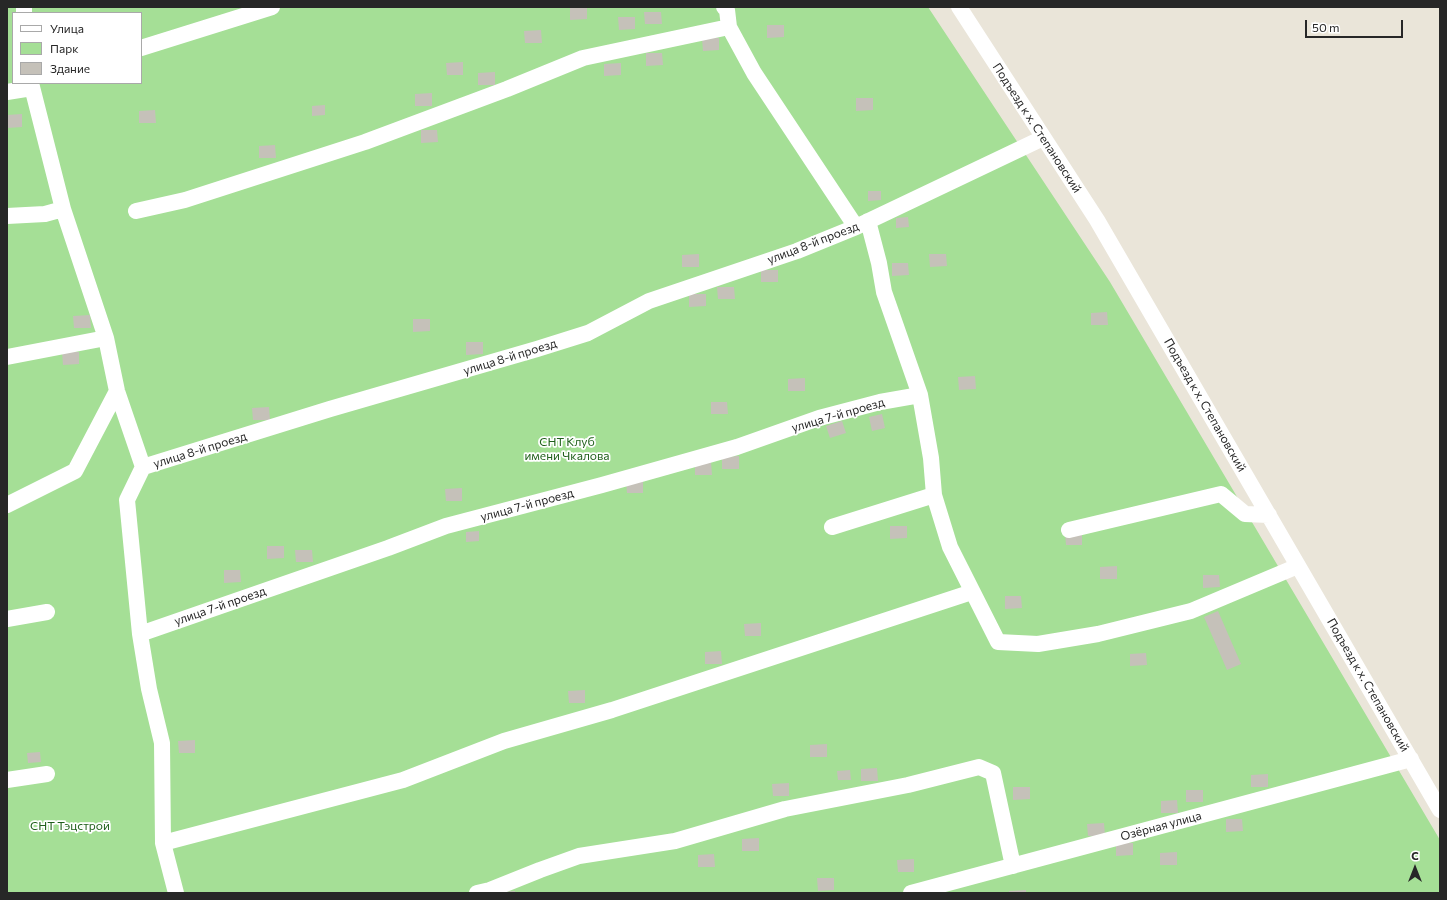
<!DOCTYPE html>
<meta charset="utf-8">
<style>
body{margin:0}
#map{position:relative;width:1447px;height:900px;overflow:hidden;background:#eae5d9;font-family:Commissioner,sans-serif}
canvas{display:block}
.frame{position:absolute;inset:0;border:8px solid #272727;pointer-events:none}
.legend{position:absolute;left:12px;top:12px;width:130px;height:72px;box-sizing:border-box;background:#fff;border:1px solid #a9a9a9;margin:0;padding:5px 7px;list-style:none;font-size:12px;color:#272727}
.legend li{display:flex;align-items:center;gap:8px;height:20px}
.legend b{width:20px;border:1px solid #a9a9a9}
.north{position:absolute;left:1395px;top:848px;width:40px;height:40px;-webkit-text-stroke:3px #fff;paint-order:stroke;rotate:0deg;font-size:11px;font-weight:700;line-height:16px;text-align:center;color:#272727}
.north::after{content:'';display:block;margin:auto;width:14px;height:18px;background:#272727;clip-path:polygon(50% 0,100% 100%,50% 72%,0 100%)}
.scale{position:absolute;left:1305px;top:20px;width:98px;height:18px;box-sizing:border-box;border:2px solid #272727;border-top:0;padding-left:5px;font-size:12px;line-height:14px;white-space:nowrap;color:#272727;-webkit-text-stroke:3px #fff;paint-order:stroke}
</style>
<div id="map">
<canvas width="1447" height="900"></canvas>
<div class="frame"></div>
<ul class="legend">
<li><b style="height:5px;background:#fff"></b>Улица</li>
<li><b style="height:11px;background:#a5df96"></b>Парк</li>
<li><b style="height:11px;background:#c5c1b9"></b>Здание</li>
</ul>
<div class="north">С</div>
<div class="scale">50 m</div>
</div>
<script>
const ctx = document.querySelector('canvas').getContext('2d');
ctx.lineJoin = 'round';
function fillPath(path, color) { ctx.fillStyle = color; ctx.fill(path, 'evenodd'); }
const shape = rows => new Path2D(rows.map(r => 'M' + r).join(''));
function stroke(path, color, width, dash) { ctx.strokeStyle = color; ctx.lineWidth = width; ctx.lineCap = dash ? 'butt' : 'round'; ctx.setLineDash(dash || []); ctx.stroke(path); }
function write(font, color, halo, rows, align = 'center') {
  ctx.font = font + ' Commissioner,sans-serif'; ctx.lineWidth = 3.5; ctx.setLineDash([]); ctx.textBaseline = 'middle'; ctx.strokeStyle = halo; ctx.fillStyle = color; for (const [text, x, y, turn = 0] of rows) {
    ctx.save(); ctx.translate(x, y); ctx.rotate((+turn || 0) * Math.PI / 180); ctx.textAlign = isNaN(turn) ? turn : align; if (halo) ctx.strokeText(text, 0, 0); ctx.fillText(text, 0, 0); ctx.restore();
  }
}
fillPath(shape([
 [7,7,928,7,1110,282,1440,840,1440,893,7,893],
 [13,13,141,13,141,83,13,83]
]), '#a5df96');
fillPath(shape([
 [570,7,587,7,587,19,570,20],
 [644,12,661,12,662,24,645,24],
 [618,17,635,17,635,29,619,30],
 [767,25,784,25,784,37,767,38],
 [541,30,542,43,525,43,524,31],
 [702,38,719,38,719,50,703,51],
 [646,53,662,53,663,65,646,66],
 [463,62,463,75,447,75,446,63],
 [621,63,621,75,604,76,604,64],
 [495,72,495,85,478,85,478,73],
 [432,93,432,106,415,106,415,94],
 [856,98,873,98,873,110,856,111],
 [325,105,325,115,312,116,312,106],
 [155,110,156,123,139,123,139,111],
 [22,114,22,127,7,128,7,115],
 [421,130,437,130,438,142,421,143],
 [275,145,276,158,259,158,259,146],
 [868,191,881,191,881,200,868,201],
 [908,217,909,227,896,228,896,218],
 [699,254,699,267,682,267,682,255],
 [929,254,946,254,947,266,930,267],
 [892,263,908,263,909,275,892,276],
 [761,270,778,270,778,282,761,282],
 [717,287,734,287,735,299,718,299],
 [689,294,706,294,706,306,689,307],
 [1107,312,1108,325,1091,325,1091,313],
 [90,315,91,328,74,328,73,316],
 [413,319,430,319,430,331,413,332],
 [466,342,483,342,483,354,466,355],
 [62,352,79,352,79,364,63,365],
 [975,376,976,389,959,390,958,377],
 [805,378,805,391,788,391,788,379],
 [711,402,727,402,728,414,711,414],
 [269,407,270,420,253,420,252,408],
 [882,414,885,428,872,431,869,417],
 [842,421,846,433,830,438,826,426],
 [739,456,739,469,722,469,722,457],
 [711,462,712,475,695,475,695,463],
 [643,480,643,493,627,493,626,481],
 [462,488,462,501,446,501,445,489],
 [890,526,907,526,907,538,890,539],
 [479,531,479,541,466,542,466,532],
 [1082,532,1082,545,1066,545,1065,533],
 [267,546,284,546,284,558,267,559],
 [295,550,312,550,313,562,296,562],
 [1117,566,1117,579,1100,579,1100,567],
 [224,570,240,570,241,582,224,583],
 [1203,575,1219,575,1220,587,1203,588],
 [1005,596,1021,596,1022,608,1005,609],
 [1218,611,1241,664,1227,670,1204,617],
 [761,623,761,636,745,636,744,624],
 [721,651,722,664,705,664,705,652],
 [1146,653,1147,665,1130,666,1130,654],
 [585,690,585,703,569,703,568,691],
 [195,740,195,753,179,753,178,741],
 [827,744,827,757,810,757,810,745],
 [40,752,41,762,28,763,27,753],
 [877,768,878,781,861,781,861,769],
 [850,770,851,780,838,780,837,771],
 [1268,774,1268,787,1251,787,1251,775],
 [789,783,789,796,773,796,772,784],
 [1013,787,1030,787,1030,799,1013,800],
 [1186,790,1203,790,1203,802,1186,802],
 [1177,800,1178,813,1161,813,1161,801],
 [1226,819,1242,819,1243,831,1226,832],
 [1104,823,1105,836,1088,836,1087,824],
 [759,838,759,851,742,851,742,839],
 [1116,843,1133,843,1133,855,1116,856],
 [1177,852,1177,865,1160,865,1160,853],
 [714,854,715,867,698,867,698,855],
 [914,859,914,872,898,872,897,860],
 [817,878,834,878,834,890,818,891],
 [1026,890,1026,893,1009,893,1009,891],
 [515,891,515,893,500,893,500,892]
]), '#c5c1b9');
stroke(shape([
 [24,7,24,13],
 [724,7,727,10,729,27,754,73,856,227],
 [959,7,1097,220,1440,810],
 [141,48,272,7],
 [31,83,63,209,106,338,117,391,143,467,127,500,140,634,149,689,162,743,163,843,176,893],
 [7,92,32,88],
 [136,211,185,200,365,142,507,89,583,58,729,27],
 [7,216,45,214,63,209],
 [868,221,879,263,884,292,920,395,931,458,934,495,950,547,998,642,1038,644,1098,634,1191,611,1298,566],
 [7,357,106,338],
 [143,467,330,409,537,349,588,333,649,301,797,251,856,227,1043,138],
 [7,505,75,471,117,391],
 [832,527,934,495],
 [1069,530,1221,494,1245,514,1269,515],
 [7,619,47,612],
 [140,634,388,548,446,526,602,485,737,447,819,418,880,402,920,395],
 [7,780,47,774],
 [163,843,403,780,504,741,612,710,972,592],
 [477,893,490,890,540,870,579,856,675,841,785,809,908,785,979,767,993,773,1013,866],
 [911,893,1411,759]
]), '#fff', 16);
write('12px', '#272727', '#fff', [
 ["Подъезд к х. Степановский",1037,128,57],
 ["улица 8-й проезд",813,243,-21],
 ["улица 8-й проезд",510,357,-17],
 ["Подъезд к х. Степановский",1205,405,60],
 ["улица 7-й проезд",838,415,-16],
 ["улица 8-й проезд",200,450,-17],
 ["улица 7-й проезд",527,505,-15],
 ["улица 7-й проезд",220,606,-19],
 ["Подъезд к х. Степановский",1368,685,60],
 ["Озёрная улица",1161,826,-15]
]);
write('12px', '#20601b', '#fff', [
 ["СНТ Клуб",567,442],
 ["имени Чкалова",567,456],
 ["СНТ Тэцстрой",70,826]
]);
</script>
